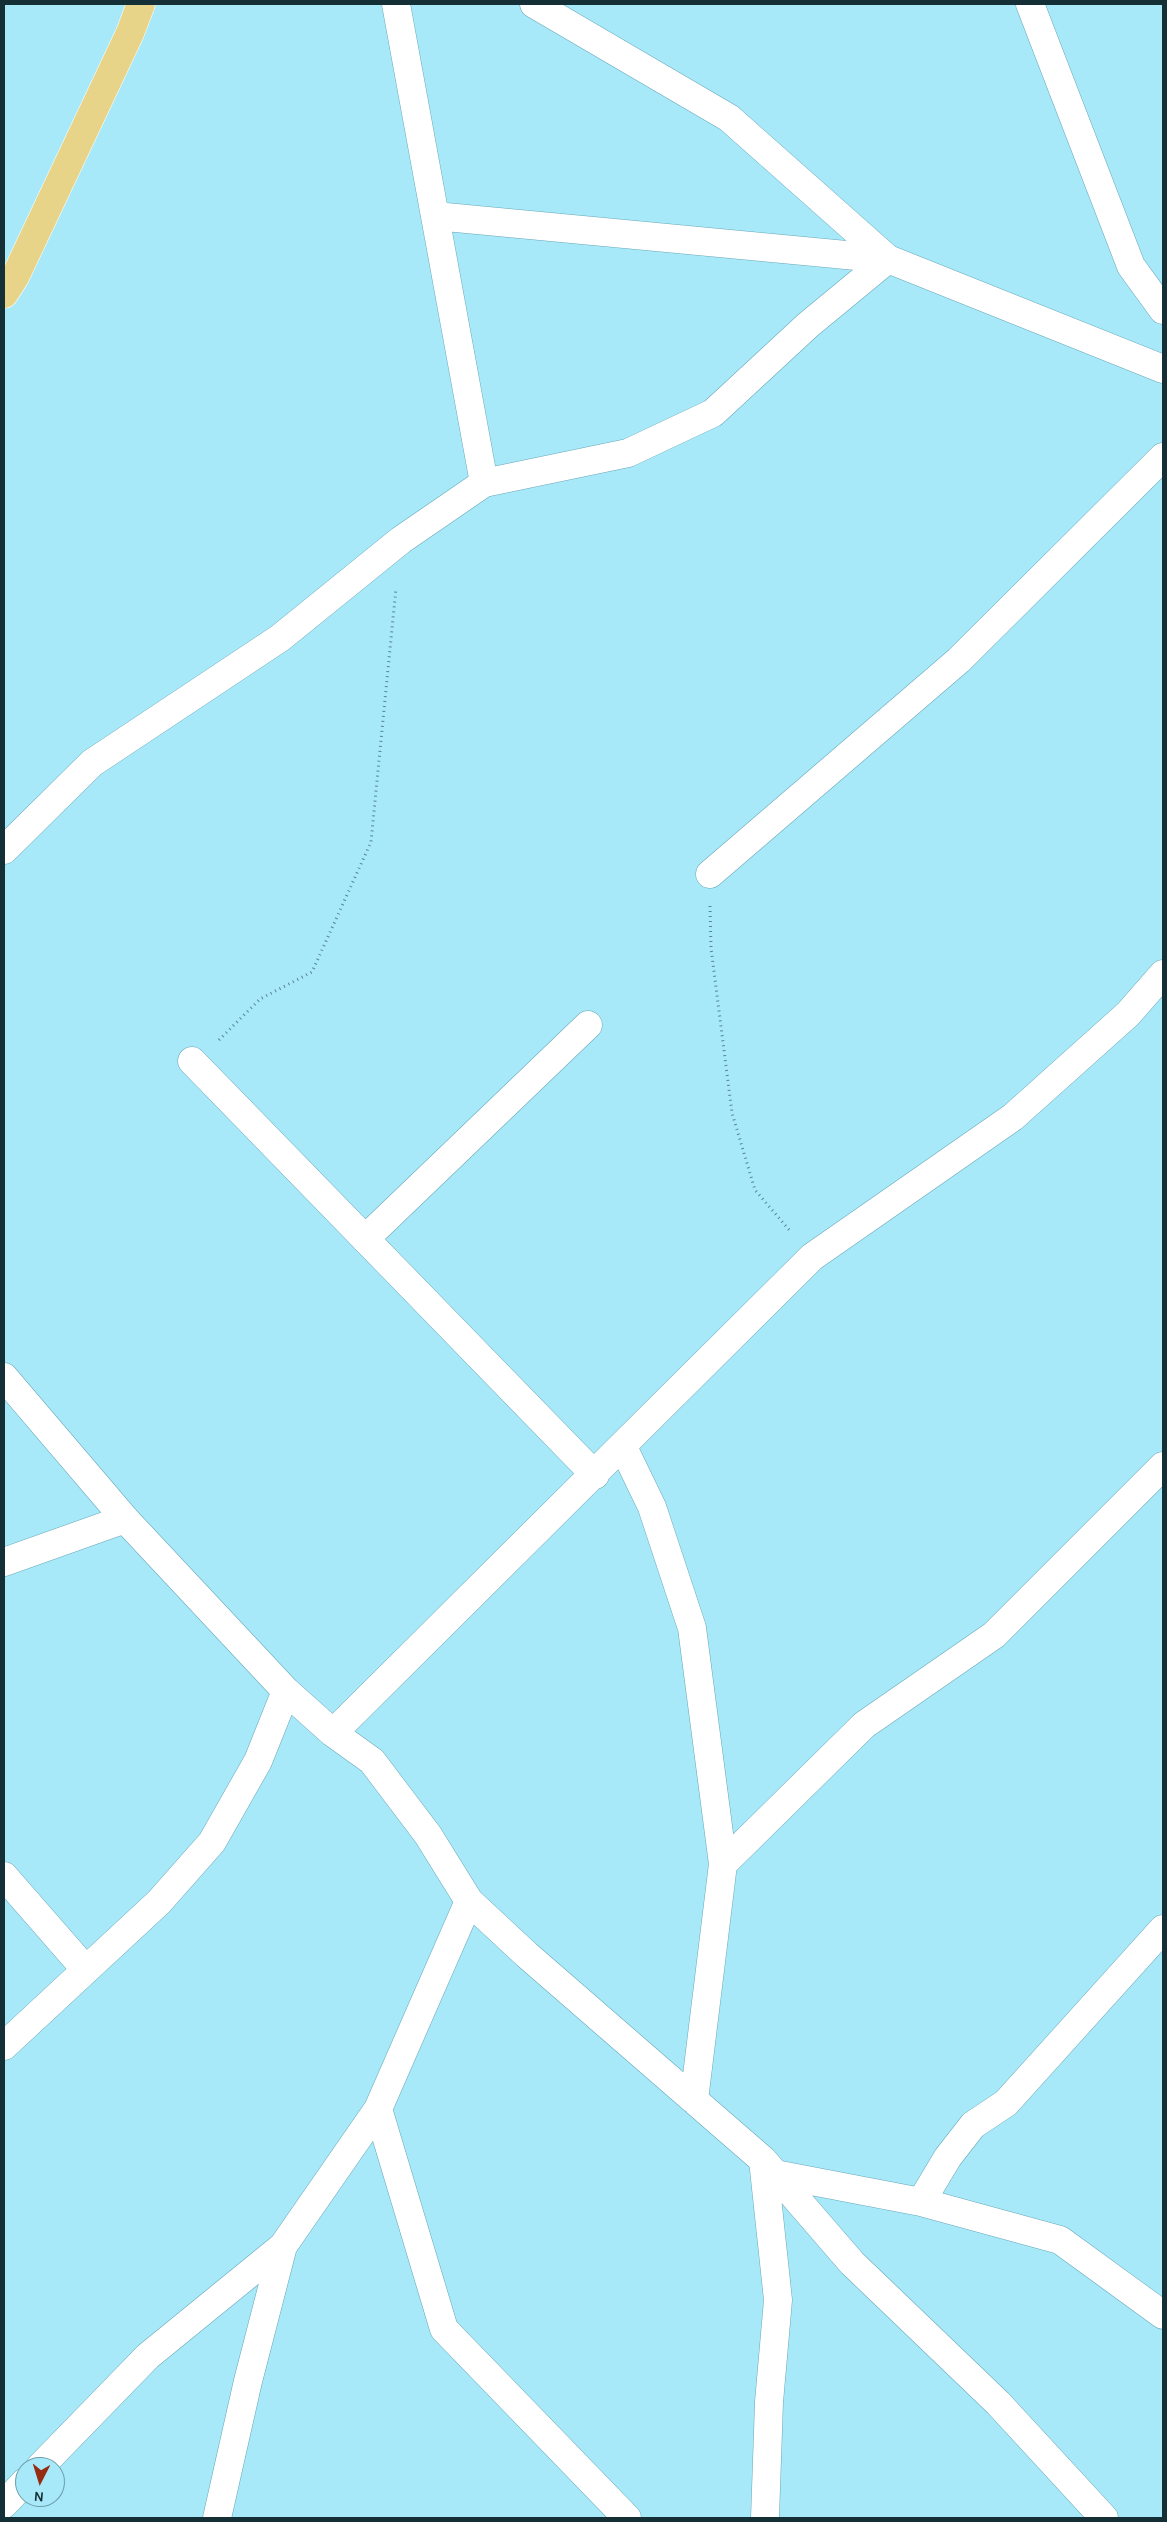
<!DOCTYPE html>
<style>
body{margin:0}
#map{position:relative;width:1167px;height:2522px;overflow:hidden;background:#a7e8f9;font-family:Karla,sans-serif}
canvas{display:block}
.frame{position:absolute;inset:0;border:5px solid #142f35;pointer-events:none}
.north{position:absolute;left:15px;top:2457px;width:50px;height:50px;box-sizing:border-box;background:#a7e8f9;border:1px solid #6c9eab;border-radius:50%;rotate:185deg;font-size:14px;font-weight:700;line-height:20px;text-align:center;color:#142f35}
.north::after{content:'';display:block;margin:auto;width:18px;height:22px;background:#952d12;clip-path:polygon(50% 0,100% 100%,50% 72%,0 100%)}
</style>
<div id="map">
<canvas width="1167" height="2522"></canvas>
<div class="frame"></div>
<div class="north">N</div>
</div>
<script>
const ctx = document.querySelector('canvas').getContext('2d');
ctx.lineJoin = 'round';
const shape = rows => new Path2D(rows.map(r => 'M' + r).join(''));
function stroke(path, color, width, dash) { ctx.strokeStyle = color; ctx.lineWidth = width; ctx.lineCap = dash ? 'butt' : 'round'; ctx.setLineDash(dash || []); ctx.stroke(path); }
const minor = shape([
 [396,4,484,483],
 [534,4,729,118,888,259,1163,369],
 [1030,4,1131,266,1163,310],
 [435,216,888,259],
 [4,850,92,763,280,638,401,540,484,483,628,453,713,413,808,325,888,259],
 [710,874,959,660,1163,457],
 [192,1061,595,1475],
 [365,1239,588,1025],
 [4,1377,125,1519,286,1691,333,1733,372,1761,428,1835,469,1901,527,1955,763,2160,852,2263,998,2403,1104,2518],
 [623,1447,652,1507,692,1628,723,1864],
 [4,1562,125,1519],
 [333,1733,812,1257,1013,1117,1128,1014,1163,974],
 [4,1876,86,1970],
 [4,2046,159,1902,212,1842,258,1761,286,1691],
 [694,2100,723,1864,864,1725,994,1635,1163,1466],
 [378,2109,444,2329,627,2518],
 [763,2160,778,2300,769,2402,765,2518],
 [775,2174,921,2202,1060,2240,1163,2315],
 [921,2202,948,2157,973,2125,1006,2103,1163,1929],
 [40,2467,148,2356,283,2246,378,2109,469,1901],
 [4,2504,25,2482],
 [217,2518,248,2381,283,2246]
]);
const major = shape([
 [4,294,15,277,130,33,141,4]
]);
stroke(minor, '#68a8b8', 29);
stroke(major, '#fff', 29);
stroke(shape([
 [710,906,711,948,732,1113,755,1190,791,1232],
 [219,1040,260,999,312,972,371,842,396,588]
]), '#598691', 3, [1, 4]);
stroke(minor, '#fff', 28);
stroke(major, '#e7d489', 28);
</script>
